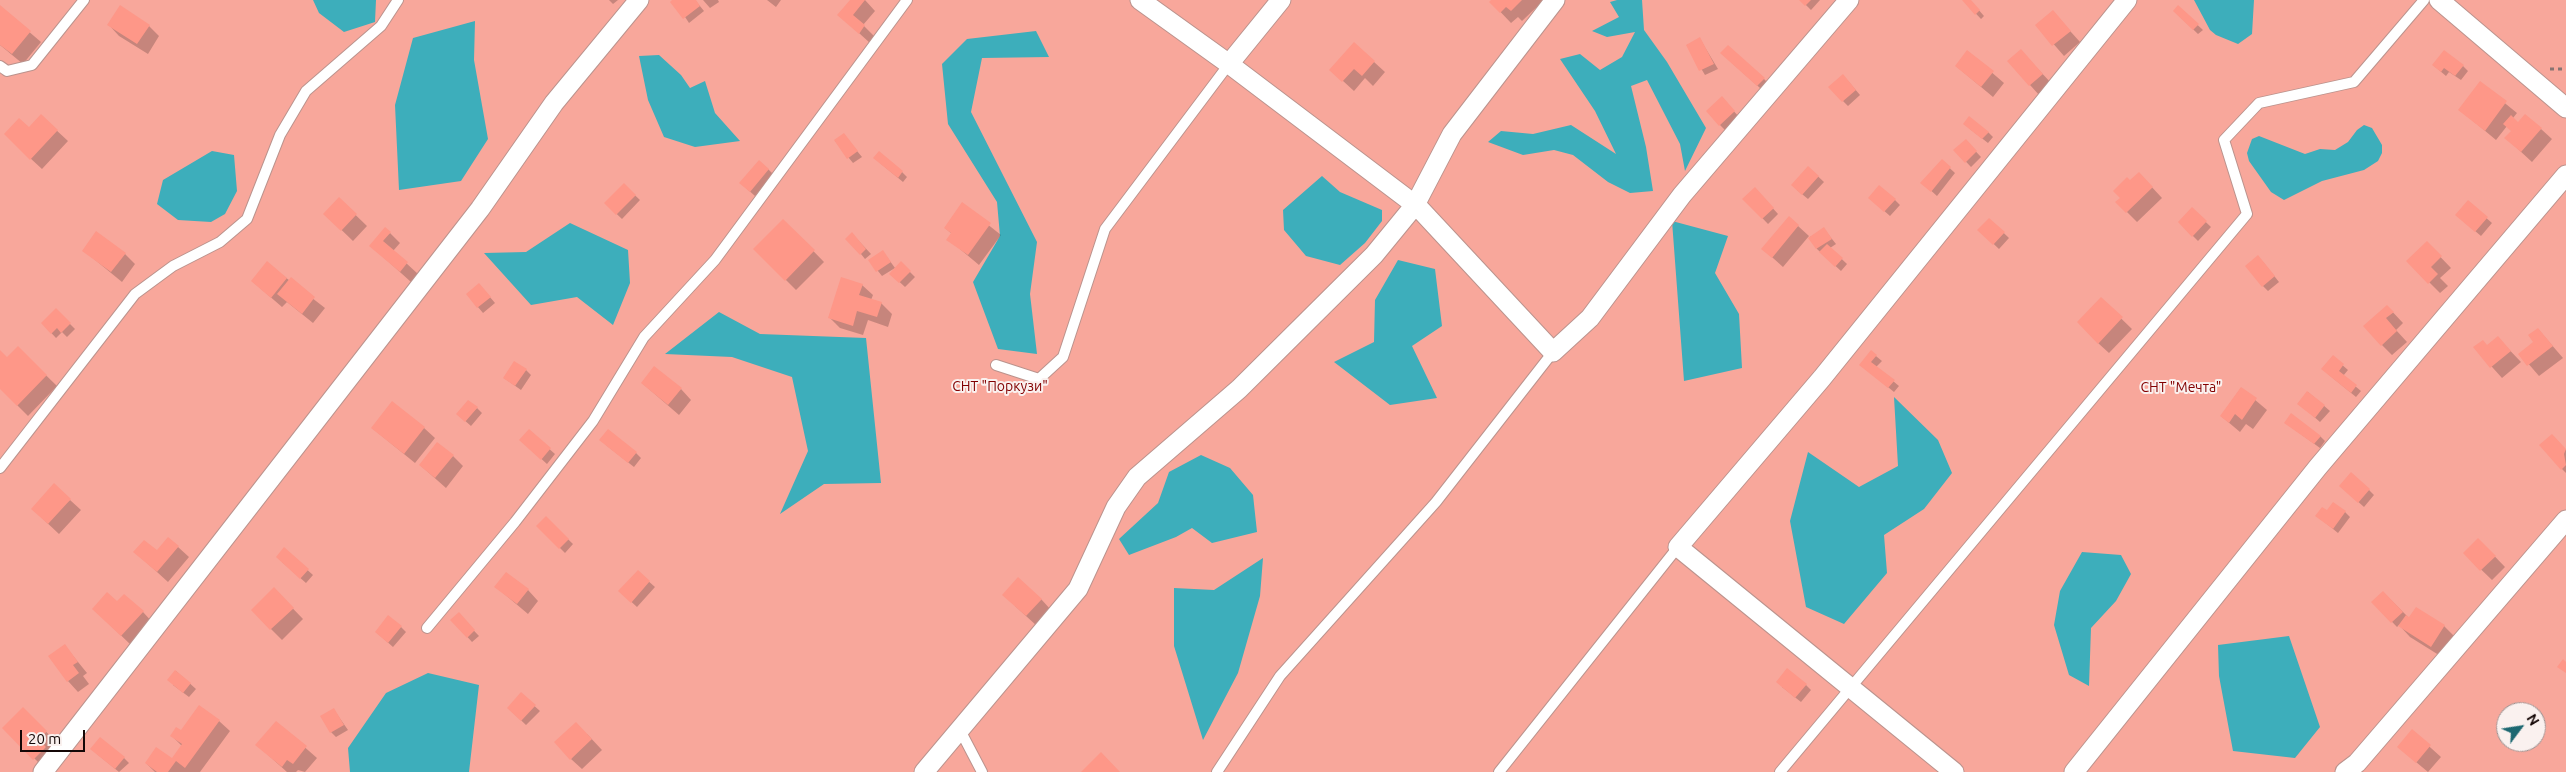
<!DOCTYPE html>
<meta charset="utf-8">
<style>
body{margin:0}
#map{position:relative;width:2566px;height:772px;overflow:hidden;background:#f9dfdb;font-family:Ubuntu,sans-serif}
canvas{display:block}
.north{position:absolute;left:2496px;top:702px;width:50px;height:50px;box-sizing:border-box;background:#faf1ef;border:1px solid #9e9392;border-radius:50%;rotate:59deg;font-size:14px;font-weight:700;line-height:20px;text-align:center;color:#140706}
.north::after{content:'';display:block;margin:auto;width:18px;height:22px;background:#1d6871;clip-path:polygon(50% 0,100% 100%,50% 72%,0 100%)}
.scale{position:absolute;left:20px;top:730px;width:65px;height:22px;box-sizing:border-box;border:2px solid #140706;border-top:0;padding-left:6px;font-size:15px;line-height:18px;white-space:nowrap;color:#140706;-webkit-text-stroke:4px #faf1ef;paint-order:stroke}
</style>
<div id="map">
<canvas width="2566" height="772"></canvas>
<div class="north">N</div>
<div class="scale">20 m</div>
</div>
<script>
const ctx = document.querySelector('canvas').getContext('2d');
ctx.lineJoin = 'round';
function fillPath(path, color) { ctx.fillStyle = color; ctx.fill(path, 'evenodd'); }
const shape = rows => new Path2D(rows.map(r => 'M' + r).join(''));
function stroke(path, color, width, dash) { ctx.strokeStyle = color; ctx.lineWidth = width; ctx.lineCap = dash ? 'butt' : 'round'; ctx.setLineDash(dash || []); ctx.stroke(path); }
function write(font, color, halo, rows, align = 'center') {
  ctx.font = font + ' Ubuntu,sans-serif'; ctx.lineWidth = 4; ctx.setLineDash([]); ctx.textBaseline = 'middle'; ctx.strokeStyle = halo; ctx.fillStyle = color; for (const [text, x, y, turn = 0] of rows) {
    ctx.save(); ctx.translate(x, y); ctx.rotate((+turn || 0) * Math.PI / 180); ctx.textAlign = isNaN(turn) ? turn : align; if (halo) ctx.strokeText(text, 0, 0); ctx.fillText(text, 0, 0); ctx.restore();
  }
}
fillPath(shape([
 [0,0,2566,0,2566,772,0,772],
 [2506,712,2536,712,2536,742,2506,742]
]), '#f8a79b');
fillPath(shape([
 [313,0,376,0,375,22,344,32,319,13],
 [1617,0,1642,0,1644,30,1667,62,1706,128,1685,171,1680,144,1647,80,1631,86,1646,147,1653,191,1630,193,1608,182,1573,155,1554,150,1523,155,1488,142,1501,131,1533,134,1571,125,1616,154,1595,111,1560,59,1580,54,1600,70,1622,57,1635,32,1607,37,1592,31,1619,17,1610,2],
 [2194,0,2254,0,2252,34,2238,44,2216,35,2210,30],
 [475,21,474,60,488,139,461,181,399,190,395,105,413,38],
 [1036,31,1049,57,982,58,971,112,1037,242,1030,294,1037,354,998,349,973,282,1000,236,997,202,948,124,942,64,967,39],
 [659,55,681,75,690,88,705,81,715,113,740,141,695,147,664,137,648,100,639,56],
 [2364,125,2372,128,2382,145,2382,153,2378,161,2364,170,2322,181,2284,200,2271,192,2249,161,2247,153,2252,139,2259,136,2305,154,2320,149,2335,150,2348,142,2357,130],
 [212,151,234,155,237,191,225,214,211,222,178,220,157,204,163,180],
 [1322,176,1340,192,1382,210,1382,221,1365,243,1340,265,1306,256,1284,230,1283,210],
 [1672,221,1728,236,1715,273,1739,314,1742,368,1684,381],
 [570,223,628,250,630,283,613,325,577,297,531,305,484,253,526,252],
 [1398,260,1435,269,1442,326,1412,346,1437,398,1390,405,1334,362,1374,342,1375,300],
 [719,312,760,334,866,338,881,483,824,484,780,514,808,451,792,377,732,357,665,354],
 [1894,397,1938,440,1952,473,1924,509,1884,535,1887,573,1844,624,1806,607,1790,521,1808,452,1859,487,1898,466],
 [1201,455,1230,468,1253,495,1257,532,1212,543,1192,528,1176,537,1129,555,1119,539,1158,503,1169,472],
 [2082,552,2121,555,2131,574,2116,601,2091,628,2089,686,2069,675,2054,625,2060,591],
 [1263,558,1260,596,1238,673,1203,740,1174,646,1174,588,1214,590],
 [2289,636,2320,727,2295,758,2233,751,2219,676,2218,645],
 [428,673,479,685,469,772,350,772,348,748,386,693]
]), '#3daebb');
fillPath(shape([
 [609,0,618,0,613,4],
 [674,0,695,0,704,11,689,23],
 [703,0,718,0,719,2,710,8],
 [767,0,781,0,776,7],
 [852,0,865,0,875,11,863,25,875,37,870,43,839,15],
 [1493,0,1542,0,1543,1,1522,21,1518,17,1511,23,1491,2],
 [1801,0,1820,0,1811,10],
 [1963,0,1970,0,1984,16,1981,19],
 [0,7,41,42,23,64,0,45],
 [2178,7,2203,30,2198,34,2174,11],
 [2053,12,2080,42,2064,56,2037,25],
 [109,25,149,26,159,36,148,54,119,36],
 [1700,39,1718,69,1705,75,1687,45],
 [2021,51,2053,85,2040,96,2030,85],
 [1968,52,2004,83,1993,97,1956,66],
 [1374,62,1385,72,1373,86,1365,78,1354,91,1331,70],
 [1732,63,1764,79,1774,89,1769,96],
 [2433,65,2463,66,2468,71,2461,80,2449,72,2446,76],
 [1848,81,1860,95,1848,106,1843,101],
 [2480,83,2517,113,2513,118,2519,124,2541,129,2552,139,2532,162,2506,138,2512,131,2507,126,2496,140,2460,110],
 [1722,98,1739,117,1725,130,1720,125],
 [41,116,68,141,42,169,16,145],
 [1970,129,1988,132,1993,137,1988,143],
 [848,140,862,157,853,163,835,141],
 [1966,141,1981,157,1971,167,1955,150],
 [1942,161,1955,173,1937,196,1927,187],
 [880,163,902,172,907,177,903,182],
 [1808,167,1824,182,1808,199,1797,190],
 [768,169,773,174,755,196,746,188],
 [2149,184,2162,198,2137,222,2117,202],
 [624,185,640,200,622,219,605,203],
 [1760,194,1778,214,1768,224,1744,199],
 [339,199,367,226,353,241,325,214],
 [1895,200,1900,205,1890,216,1874,202],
 [2468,202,2492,223,2481,236,2462,220],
 [962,204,1001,235,979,265,948,239,952,234,945,228],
 [2192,209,2211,227,2198,241,2179,222],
 [1989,219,2009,238,1999,249,1979,230],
 [783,220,824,262,796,290,755,249],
 [1798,226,1809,236,1783,267,1763,249],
 [1824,229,1836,244,1830,248,1847,264,1841,271,1817,249,1810,237],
 [390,233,400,243,393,251,418,274,411,282,371,246],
 [857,239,871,254,865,259,861,254],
 [2427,243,2451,268,2440,278,2448,286,2440,293,2408,261],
 [83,250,125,254,135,264,122,282],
 [887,257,895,268,882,276,870,261],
 [2263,262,2279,282,2268,291,2263,286],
 [267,263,325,308,313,323,287,302,282,307,252,281],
 [901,263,915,277,905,287,891,274],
 [862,285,873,295,871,300,881,303,892,314,888,327,868,320,863,335,840,328,830,318],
 [484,290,495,303,483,313,467,294],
 [2101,299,2132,329,2109,353,2098,343],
 [2387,306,2403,323,2396,330,2407,342,2392,355,2382,345],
 [56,310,75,329,67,337,62,332,56,338,42,323],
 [2538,329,2563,358,2539,376,2520,354,2535,342],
 [2498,338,2521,362,2502,378,2475,348,2488,346],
 [18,348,57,386,28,416,0,388,0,352,7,359],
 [1871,352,1882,361,1876,367,1899,386,1894,392,1861,365],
 [2333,357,2348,370,2343,376,2361,391,2356,397,2328,374],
 [526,370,531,375,521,390,504,378],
 [642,383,681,389,691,400,679,415],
 [2241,388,2267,410,2253,429,2246,424,2240,432,2221,416],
 [2308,392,2330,411,2320,422,2304,408],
 [477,408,482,413,471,426,463,419],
 [2291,427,2320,436,2325,441,2320,448],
 [372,428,424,428,435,438,415,463],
 [529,431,555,454,547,464,526,445],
 [2552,436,2566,450,2566,473,2562,469],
 [606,445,636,453,641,458,634,467],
 [453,456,463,466,446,488,420,465],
 [2369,490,2374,495,2364,507,2346,491],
 [70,500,81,510,59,534,43,519],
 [2327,512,2345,512,2350,517,2338,533,2317,516],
 [546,518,573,544,565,553,538,526],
 [2478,539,2505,567,2492,580,2464,553],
 [178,547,189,557,168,582,135,552,157,552],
 [284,549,313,575,306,583,282,562],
 [638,572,655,587,637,607,625,596],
 [496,587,528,590,538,601,528,614],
 [274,589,303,619,282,640,252,610],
 [2383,592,2410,619,2444,626,2455,637,2442,657,2410,637,2399,625,2397,627,2373,602],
 [1041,599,1051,610,1037,626,1015,606],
 [117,603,143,612,153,623,132,646,104,619],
 [458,614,479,636,472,642,452,620],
 [401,627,406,632,393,647,376,632],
 [65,646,87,673,83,676,89,684,78,692,68,681],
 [176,671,196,689,189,697,173,685],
 [1806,685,1811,690,1801,702,1782,687],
 [521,694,540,711,526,725,508,708],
 [23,708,57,743,45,769,4,728],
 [334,710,348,730,336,737,331,732],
 [219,721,230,731,200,772,155,772,146,763,172,760,182,746,172,736],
 [276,722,317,758,305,772,298,770,296,772,287,772,257,745],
 [2412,731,2441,757,2428,772,2410,757],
 [587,734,602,750,582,769,571,759],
 [97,754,124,758,129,763,119,772]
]), '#0003');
fillPath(shape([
 [672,0,696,0,700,6,683,19,670,2],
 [850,0,865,0,853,15,865,25,859,34,837,15],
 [1491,0,1522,0,1511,11,1506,7,1500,13,1489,2],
 [1799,0,1811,0,1805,6],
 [1962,0,1971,0,1980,10,1975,15],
 [0,5,31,31,12,54,0,45],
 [120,5,150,25,137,44,107,25],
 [2178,5,2199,24,2193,30,2173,11],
 [2053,10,2071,31,2052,46,2035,25],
 [1700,37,1714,64,1699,71,1686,45],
 [1354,42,1375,61,1362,76,1354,69,1342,82,1329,70],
 [1728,45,1765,78,1757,86,1720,53],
 [2021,49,2043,74,2029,86,2007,61],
 [1967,50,1994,71,1981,87,1955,66],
 [2444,50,2464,65,2455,76,2444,68,2441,72,2432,65],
 [1843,74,1856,90,1842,102,1828,87],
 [2480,81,2507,101,2485,131,2458,110],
 [1722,96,1735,111,1719,126,1706,111],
 [41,114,58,130,30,160,4,134,19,118,29,127],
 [2525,114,2542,128,2521,152,2504,138,2511,131,2503,124,2511,115,2518,122],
 [1969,116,1989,132,1982,139,1963,124],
 [844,133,858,151,847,159,834,140],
 [1966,139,1977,151,1965,163,1953,150],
 [879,151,903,171,898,178,873,158],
 [1942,159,1951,167,1931,192,1920,183],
 [759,160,769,169,750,192,739,183],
 [1808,166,1819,176,1802,195,1791,185],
 [2139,172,2153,187,2126,213,2115,202,2120,198,2113,191,2127,177,2130,180],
 [624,183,636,195,616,215,604,203],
 [1879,185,1896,199,1884,212,1868,198],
 [1755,187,1774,208,1762,219,1742,199],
 [339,197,357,214,341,231,323,214],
 [2468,200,2488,217,2475,232,2455,215],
 [962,202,991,223,968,255,946,240,951,233,944,228],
 [2192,207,2207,221,2192,237,2178,222],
 [1789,216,1799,225,1772,258,1761,249],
 [1989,218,2005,232,1993,245,1977,230],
 [783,219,815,250,785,281,753,249],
 [385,227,391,232,383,241,408,262,400,272,369,246],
 [1824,227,1832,239,1816,249,1808,238],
 [96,231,126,253,111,272,82,251],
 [852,232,866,249,860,255,845,239],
 [2427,241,2442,256,2431,267,2438,274,2428,284,2406,261],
 [1827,244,1843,258,1835,267,1819,252],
 [883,250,891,262,876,272,868,260],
 [2258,255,2275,276,2262,287,2245,266],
 [267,261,287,278,271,298,251,281],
 [901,261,911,271,899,283,889,274],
 [291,277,315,297,302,314,277,294],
 [841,277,863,284,859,295,882,302,877,317,857,311,853,326,828,318],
 [479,283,491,297,477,308,466,294],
 [2101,297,2123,317,2098,344,2077,322],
 [2387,305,2394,312,2386,318,2397,331,2381,346,2363,326],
 [56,308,71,323,61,333,57,328,51,334,41,323],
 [2538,328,2553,346,2527,366,2518,354,2533,342,2528,335],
 [2498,336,2511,351,2490,368,2473,347,2483,340,2487,345],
 [18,346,47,375,17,406,0,389,0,350,7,357],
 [1871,350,1877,355,1871,362,1895,380,1888,388,1859,365],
 [2333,355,2344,364,2339,371,2357,385,2351,393,2321,369],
 [514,361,527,369,515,386,503,378],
 [654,366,682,388,668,405,641,383],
 [2241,387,2257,398,2242,420,2235,414,2229,423,2220,416],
 [2307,391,2325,405,2315,418,2297,404],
 [468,400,478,407,465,422,456,414],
 [392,401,425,427,404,454,371,428],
 [2291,413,2321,436,2314,444,2284,423],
 [529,429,551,448,541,460,519,440],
 [608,429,637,452,628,463,599,440],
 [2552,434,2566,449,2564,454,2566,465,2561,470,2539,445],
 [437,442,454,455,435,478,419,465],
 [2351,472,2370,489,2358,503,2339,486],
 [54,483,71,499,48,524,31,509],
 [2333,502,2346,511,2333,529,2315,516,2322,507,2327,510],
 [546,516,569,539,559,549,536,526],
 [168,537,179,546,157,572,133,552,144,540,157,550],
 [2478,538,2496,556,2480,571,2463,553],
 [284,547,309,569,300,579,276,557],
 [638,570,650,581,631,603,618,591],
 [506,572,529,589,517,604,494,587],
 [1018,577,1042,599,1026,616,1002,595],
 [274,587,294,608,270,630,251,610],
 [2383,591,2403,612,2391,623,2371,602],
 [107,592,117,601,124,594,144,611,121,636,92,609],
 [2416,607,2445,625,2431,647,2398,626,2406,615,2409,617],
 [459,612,475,630,467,638,450,620],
 [388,615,402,626,388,643,375,632],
 [65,644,78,662,73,665,79,673,67,682,48,656],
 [2563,659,2566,662,2566,673,2557,667],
 [1787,668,1807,684,1795,698,1776,682],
 [175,670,191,683,183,693,167,680],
 [521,692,536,705,521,721,507,708],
 [199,705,220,720,185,768,176,761,168,772,157,772,145,763,156,747,172,758,182,744,170,736,176,727,181,730],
 [23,707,47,731,39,740,46,747,33,760,2,728],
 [334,708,344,725,330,733,320,716],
 [276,721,307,746,293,764,287,760,282,767,255,745],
 [576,722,592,739,570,760,554,742],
 [2412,729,2431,745,2416,763,2397,747],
 [100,737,125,757,115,769,90,749],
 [1101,752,1120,772,1081,772]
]), '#fe9788');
const service = shape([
 [0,66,7,71,32,65,84,0],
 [996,365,1039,379,1063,357,1105,229,1229,64],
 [0,468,135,294,173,266,220,242,247,219,280,135,306,91,381,26,398,0],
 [427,628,515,522,593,421,644,337,715,260,907,0],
 [960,730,982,772],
 [1217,772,1280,676,1436,502,1553,352],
 [1499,772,1678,547],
 [1780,772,2247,214,2224,140,2259,103,2354,82,2424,0]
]);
const minor = shape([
 [1140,0,1229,64,1418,207,1553,352,1590,318,1682,195,1849,0],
 [2439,0,2566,108],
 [1229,64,1281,0],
 [43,772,480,209,554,103,639,0],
 [924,772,1078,589,1116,507,1137,477,1239,389,1374,255,1415,205,1452,134,1555,0],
 [1954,772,1678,547,1822,378,2127,0],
 [2074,772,2318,467,2566,175],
 [2345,772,2357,763,2566,520]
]);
stroke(service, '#bb938d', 12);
stroke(minor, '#bb938d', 21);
stroke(shape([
 [2550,69,2566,69]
]), '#887472', 3, [4, 4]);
stroke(service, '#fff', 10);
stroke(minor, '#fff', 19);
write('14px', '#820001', '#faf1ef', [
 ["СНТ \"Поркузи\"",1000,386],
 ["СНТ \"Мечта\"",2181,387]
]);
</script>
